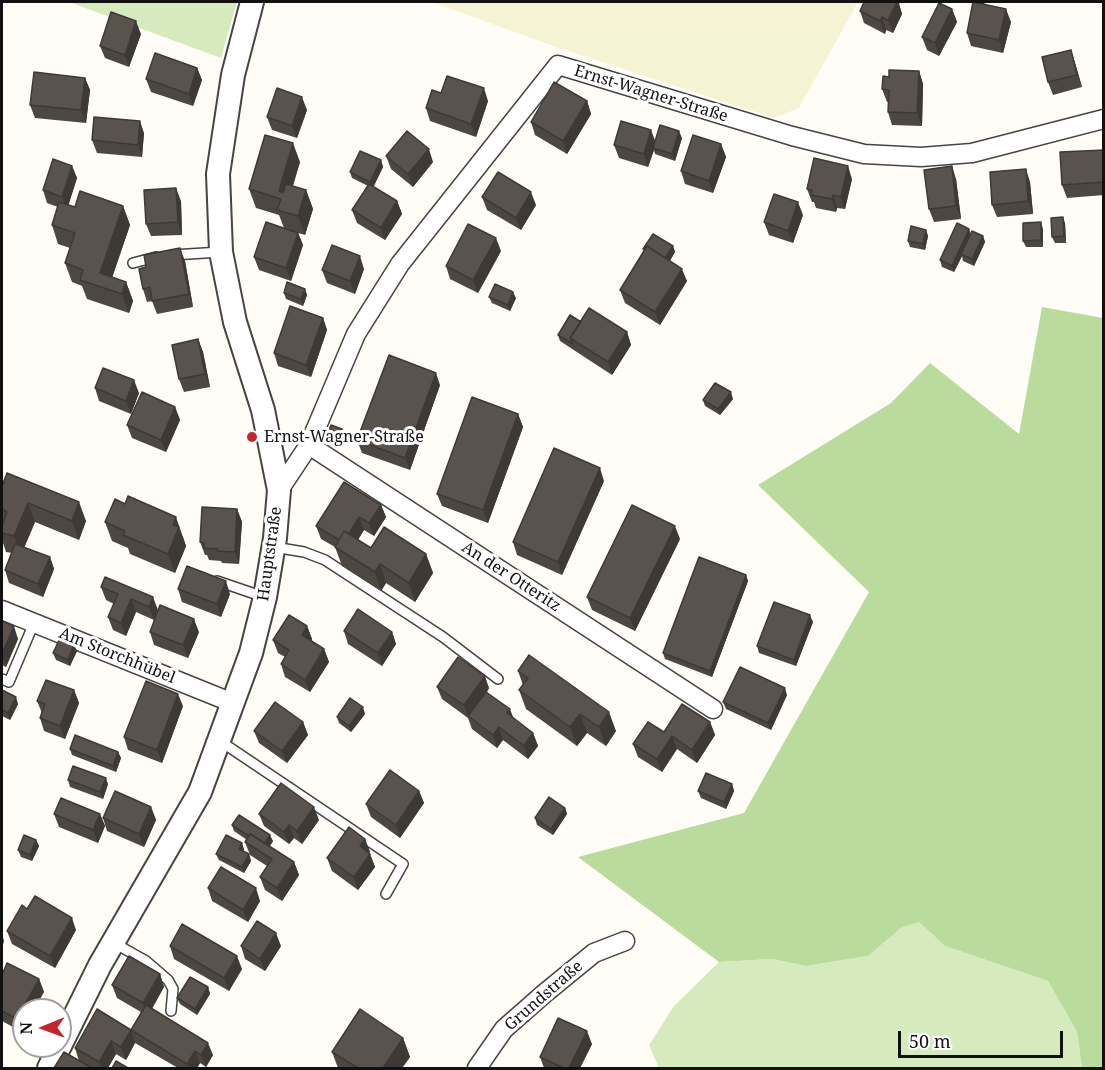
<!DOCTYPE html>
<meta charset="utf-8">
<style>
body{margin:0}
#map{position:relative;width:1105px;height:1070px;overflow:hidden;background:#fffdf5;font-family:"Noto Serif",serif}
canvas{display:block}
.frame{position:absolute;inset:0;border:3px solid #111;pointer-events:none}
.north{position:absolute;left:12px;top:998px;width:60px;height:60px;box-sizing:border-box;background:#fff;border:2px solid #a0a0a0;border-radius:50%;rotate:269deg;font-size:16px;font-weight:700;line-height:24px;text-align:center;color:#111}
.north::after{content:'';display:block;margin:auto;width:21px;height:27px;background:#c4262e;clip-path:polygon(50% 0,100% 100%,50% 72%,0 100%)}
.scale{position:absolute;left:898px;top:1031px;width:165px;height:27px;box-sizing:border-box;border:3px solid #111;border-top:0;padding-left:8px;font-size:18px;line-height:21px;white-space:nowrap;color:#111;-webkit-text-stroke:4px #fff;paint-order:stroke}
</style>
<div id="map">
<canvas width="1105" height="1070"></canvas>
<div class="frame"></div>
<div class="north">N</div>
<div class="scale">50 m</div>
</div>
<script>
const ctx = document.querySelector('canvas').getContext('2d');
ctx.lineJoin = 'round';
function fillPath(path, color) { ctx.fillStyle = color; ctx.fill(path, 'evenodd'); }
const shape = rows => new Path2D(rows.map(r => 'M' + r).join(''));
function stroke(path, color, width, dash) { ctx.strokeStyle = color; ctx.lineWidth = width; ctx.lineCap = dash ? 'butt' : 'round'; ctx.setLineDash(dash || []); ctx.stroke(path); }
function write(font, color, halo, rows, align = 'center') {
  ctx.font = font + ' "Noto Serif",serif'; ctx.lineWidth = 6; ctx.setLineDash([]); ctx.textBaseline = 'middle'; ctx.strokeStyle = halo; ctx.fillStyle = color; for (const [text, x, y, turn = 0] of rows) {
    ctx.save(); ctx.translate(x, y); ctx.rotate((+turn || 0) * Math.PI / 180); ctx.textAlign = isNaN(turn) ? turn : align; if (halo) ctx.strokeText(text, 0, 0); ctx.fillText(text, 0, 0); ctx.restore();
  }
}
fillPath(shape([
 [432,2,858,2,799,108,774,118,556,47]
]), '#f6f3d4');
fillPath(shape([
 [69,2,237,2,221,58],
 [919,922,945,946,1048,981,1077,1032,1082,1068,659,1068,649,1045,674,1006,719,962,772,959,806,966,868,956,901,928]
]), '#d5ebbd');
fillPath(shape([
 [1042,307,1103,318,1103,1068,1082,1068,1077,1032,1048,981,945,946,919,922,901,928,868,956,806,966,772,959,719,962,578,857,744,813,869,592,758,485,891,403,930,363,1019,434]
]), '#b9dc9c');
const service = shape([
 [172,255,221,252],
 [133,263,156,257],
 [274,547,304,552,325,560,443,637,498,679],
 [217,581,264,597],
 [2,679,9,682,34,623],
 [220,741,403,864,386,894],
 [114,943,146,961,168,980,173,989,171,1011]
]);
const minor = shape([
 [309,445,713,709],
 [279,490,309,445,356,334,400,264,558,65,792,136,864,154,921,157,972,153,1104,119],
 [2,610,233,703],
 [477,1068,504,1029,545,993,594,953,625,941]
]);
const tertiary = shape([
 [49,1068,100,965,200,792,251,653,265,597,275,538,279,490,263,410,235,322,221,252,218,174,233,75,252,2]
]);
stroke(service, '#444', 12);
stroke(minor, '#444', 21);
stroke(tertiary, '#444', 26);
stroke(service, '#fff', 9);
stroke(minor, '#fff', 18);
stroke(tertiary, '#fff', 22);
fillPath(shape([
 [864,2,900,2,899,4,902,14,893,33,886,30,885,34,864,23,860,11],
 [974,2,986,2,984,4,1011,22,1003,53,971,46,967,33],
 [952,9,957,22,939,56,927,50,922,37],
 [141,34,129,67,105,58,100,46],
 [1071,50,1075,63,1082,87,1053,95,1048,82],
 [197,68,202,80,193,106,151,92,146,79],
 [919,71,923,84,922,126,892,125,888,112,888,102,887,102,882,89,889,77],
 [85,78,90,90,86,123,35,118,30,105],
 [441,93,488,101,476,137,430,121,426,108],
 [587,101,591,114,567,154,535,135,531,122],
 [307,110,297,138,272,130,267,117],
 [144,133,142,157,97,153,92,140],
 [682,138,675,161,655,154,654,150,648,167,619,158,614,145],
 [721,144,726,157,713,193,685,184,681,171],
 [1104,150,1104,195,1067,198,1062,185],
 [386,156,433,162,413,187,391,169],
 [381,160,383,167,373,187,397,201,402,214,385,240,357,223,352,210,368,186,352,178,350,172],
 [300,162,293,186,306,190,313,209,305,235,298,233,303,245,291,281,259,270,254,257,284,228,279,215,256,208,249,189],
 [72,166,77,178,68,205,75,207,123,206,130,225,112,277,126,282,133,301,129,313,87,299,82,286,72,282,65,263,70,248,58,244,52,225,58,207,47,203,43,190],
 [852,179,845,209,837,208,836,212,816,208,814,202,812,202,807,189],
 [956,179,961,219,934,222,929,209],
 [1030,182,1033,214,997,217,992,205],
 [482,197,536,205,521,230,487,210],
 [181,201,182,235,151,236,146,224],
 [803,215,793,243,769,235,764,222],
 [1065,223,1066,243,1055,243,1052,237],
 [969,229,970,233,983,236,985,242,974,266,963,261,962,256,954,272,942,267,940,260],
 [1043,229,1043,247,1026,247,1023,241],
 [926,230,928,236,925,250,910,247,908,241],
 [673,246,675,252,670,261,687,281,660,325,625,303,620,290,644,251,643,249],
 [501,251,478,293,450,279,446,266],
 [185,261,193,307,157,314,152,301,147,302,143,289],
 [364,269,355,294,327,283,322,270],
 [305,289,307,295,303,306,286,299,284,293],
 [489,297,516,298,510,311,492,303],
 [323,318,327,330,311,377,278,366,274,353],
 [581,322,627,332,631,345,612,375,560,341,558,335],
 [198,339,203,352,210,387,184,392,179,379],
 [440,385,410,470,362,453,357,440],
 [95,388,139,393,131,414,99,401],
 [733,399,720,415,705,406,703,400],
 [175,407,180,420,166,452,132,438,127,425],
 [518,414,523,427,488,523,442,506,437,494],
 [342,429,345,435,341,443,330,438,328,432],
 [604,481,562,575,517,555,513,542],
 [2,486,86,521,79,540,35,522,24,548,50,557,54,569,43,597,9,583,5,570,12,553,6,552,2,540],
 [381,505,386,517,374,536,364,530,358,540,371,548,426,554,433,573,415,602,386,583,381,591,342,566,335,547,321,539,316,526],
 [237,509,242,522,239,564,222,563,221,561,209,560,207,555,205,555,200,542],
 [105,522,183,536,183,537,186,546,175,573,130,554,128,548,112,541],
 [680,539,635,631,592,610,587,597],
 [746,575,748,581,712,677,665,659,663,653],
 [101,587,158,610,154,620,136,612,126,636,113,630,108,617,114,604,106,600],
 [178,589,230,594,221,617,182,602],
 [2,621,18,639,6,667,2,665],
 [813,622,796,666,759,653,757,646],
 [307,626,312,639,311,641,324,649,329,662,310,692,285,677,281,664,285,657,278,653,273,640],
 [344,631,392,632,396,644,382,666,348,644],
 [150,632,199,632,188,658,154,645],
 [77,651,70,666,56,660,53,653],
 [518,671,616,731,606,746,587,733,577,746,526,709,519,690,523,685],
 [437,687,489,688,487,692,513,718,533,733,538,746,528,759,503,740,497,748,472,729,468,718,442,699],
 [2,690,18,704,10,720,2,716],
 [74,690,79,703,65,739,44,731,40,718,42,713,37,701],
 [787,695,771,730,726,709,723,702],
 [183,706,162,763,128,750,124,737],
 [365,714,351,732,339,723,337,717],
 [303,722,308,735,287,763,259,743,254,731],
 [710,722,715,735,697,763,677,749,662,772,638,757,633,744,664,732],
 [70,749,118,752,121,758,116,772,72,755],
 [68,780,108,784,103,799,70,787],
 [732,784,734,791,726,809,701,798,698,791],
 [419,791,424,803,400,838,371,817,366,804],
 [151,807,156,820,144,847,107,831,103,818],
 [565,808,567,814,553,835,537,825,535,818],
 [54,814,100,814,105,826,98,843,59,827],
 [259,814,319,820,302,844,294,838,289,844,264,826],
 [232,825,273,841,270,846,294,862,299,875,282,901,265,890,260,877,267,866,250,855,245,842,247,840,234,831],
 [365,839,370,852,369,853,370,854,375,867,358,890,332,871,327,858],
 [36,840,39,846,32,861,21,857,18,850],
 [242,843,244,850,243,852,249,854,251,861,244,873,219,860,216,854],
 [208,888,260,901,248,922,212,901],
 [27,909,76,930,55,968,12,944,7,931],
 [170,946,242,969,229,991,174,959],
 [241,946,281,946,265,971,245,959],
 [160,974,164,987,152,1009,213,1055,206,1067,200,1063,197,1068,178,1068,135,1043,126,1060,116,1054,108,1068,93,1068,79,1061,75,1048,131,1030,141,1012,117,998,112,985],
 [2,975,39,979,44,992,24,1010,24,1028,22,1032,2,1021],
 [208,987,210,994,197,1015,180,1004,177,998],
 [403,1038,410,1057,402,1068,338,1068,332,1052],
 [592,1044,580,1068,544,1068,540,1057]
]), '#4d4742');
fillPath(shape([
 [893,2,900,2,899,4,902,14,893,33,888,20],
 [952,9,957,22,939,56,935,43],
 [1006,9,1011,22,1003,53,999,40],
 [882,17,886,30,885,34,880,21],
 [136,21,141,34,129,67,125,55],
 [1071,50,1075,63,1082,87,1077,75],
 [197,68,202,80,193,106,189,94],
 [919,71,923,84,922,126,917,113],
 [85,78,90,90,86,123,81,110],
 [484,88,488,101,476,137,471,124],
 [302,97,307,110,297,138,292,126],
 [587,101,591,114,567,154,563,141],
 [140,121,144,133,142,157,138,145],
 [651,130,656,143,653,148,654,150,648,167,644,154],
 [679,131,682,138,675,161,672,154],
 [293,143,300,162,285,210,279,191],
 [721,144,726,157,713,193,709,181],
 [429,149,433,162,413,187,408,174],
 [381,160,383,167,373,188,370,182],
 [72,166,77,178,67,210,62,197],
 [848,166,852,179,845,209,841,197],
 [952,166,956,179,961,219,956,206],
 [1026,169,1030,182,1033,214,1028,201],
 [176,188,181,201,182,235,178,222],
 [306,190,313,209,305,235,298,216],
 [531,192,536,205,521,230,516,218],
 [833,195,837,208,836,212,832,199],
 [397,201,402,214,385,240,381,228],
 [798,202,803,215,793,243,788,231],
 [123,206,130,225,108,290,100,273],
 [1063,217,1065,223,1066,243,1064,236],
 [1041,222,1043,229,1043,247,1041,240],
 [969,229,971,235,961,254,962,256,954,272,952,266],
 [926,230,928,236,925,250,923,244],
 [298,233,303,245,291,281,286,268],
 [983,236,985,242,974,266,972,259],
 [496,238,501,251,478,293,473,280],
 [673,246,675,252,665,268,663,261],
 [180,248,185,261,193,307,189,294],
 [360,256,364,269,355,294,350,281],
 [682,269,687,281,660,325,655,312],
 [126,282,133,301,129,313,122,294],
 [305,289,307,295,303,306,301,299],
 [513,292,516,298,510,311,508,305],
 [323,318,327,330,311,377,306,365],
 [627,332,631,345,612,375,608,362],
 [198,339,203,352,210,387,205,374],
 [436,373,440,385,410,470,405,458],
 [134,380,139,393,131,414,126,401],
 [731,392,733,399,720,415,718,409],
 [175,407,180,420,166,452,161,440],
 [518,414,523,427,488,523,483,510],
 [342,429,345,435,341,443,339,436],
 [600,468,604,481,562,575,558,562],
 [79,502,86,521,79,540,72,521],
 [28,503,35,522,21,555,14,536],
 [381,505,386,517,374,536,369,523],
 [237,509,242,522,239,564,235,552],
 [176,517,186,546,175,573,168,554,173,525],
 [359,517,364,530,348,555,343,543],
 [675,526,680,539,635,631,630,618],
 [426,554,433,573,415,602,409,583],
 [50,557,54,569,43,597,38,584],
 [380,564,386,583,381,591,375,572],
 [746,575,748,581,712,677,710,671],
 [226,581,230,594,221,617,217,604],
 [153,597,158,610,154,620,149,607],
 [131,599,136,612,126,636,121,623],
 [810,615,813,622,796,666,794,660],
 [194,619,199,632,188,658,183,645],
 [14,626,18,639,6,667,2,654],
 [307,626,312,639,306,648,302,635],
 [392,632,396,644,382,666,378,653],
 [74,644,77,651,70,666,68,660],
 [324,649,329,662,310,692,305,680],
 [485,676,489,688,470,717,468,716,464,705],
 [785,688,787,695,771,730,768,723],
 [74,690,79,703,65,739,60,726],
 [178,694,183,706,162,763,157,750],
 [16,697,18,704,10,720,8,713],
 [363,707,365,714,351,732,349,726],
 [510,709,515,722,507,713],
 [609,712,616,731,606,746,599,727],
 [580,714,587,733,577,746,570,727],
 [303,722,308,735,287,763,282,751],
 [710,722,715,735,697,763,692,750],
 [499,727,503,740,497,748,493,735],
 [533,733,538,746,528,759,524,746],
 [672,736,677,749,662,772,657,759],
 [118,752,121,758,116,772,113,766],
 [106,778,108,784,103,799,100,792],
 [732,784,734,791,726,809,724,802],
 [419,791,424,803,400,838,396,825],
 [151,807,156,820,144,847,139,834],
 [314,807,319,820,302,844,297,831],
 [565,808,567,814,553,835,551,829],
 [100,814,105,826,98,843,93,830],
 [289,825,294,838,289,844,284,832],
 [270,835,273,841,266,852,263,846],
 [365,839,370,852,364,859,360,846],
 [36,840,39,846,32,861,30,855],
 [242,843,244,850,241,856,239,849],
 [249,854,251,861,244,873,242,867],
 [370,854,375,867,358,890,354,877],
 [294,862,299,875,282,901,277,888],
 [256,888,260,901,248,922,243,910],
 [72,918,76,930,55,968,50,956],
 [2,933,4,941,2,948],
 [276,933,281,946,265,971,260,959],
 [237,956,242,969,229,991,224,978],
 [160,974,164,987,147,1016,143,1003],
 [39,979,44,992,34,1010,24,1010,24,1028,22,1032,17,1019],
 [208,987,210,994,197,1015,195,1009],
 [131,1030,135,1043,126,1060,121,1047],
 [587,1031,592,1044,580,1068,569,1068],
 [403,1038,410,1057,402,1068,383,1068],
 [111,1041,116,1054,108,1068,102,1068,99,1062],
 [208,1043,213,1055,206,1067,201,1055],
 [195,1051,200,1063,197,1068,189,1068,187,1064]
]), '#3f3936');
const building = shape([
 [864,2,897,2,888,20,882,17,880,21,860,11,864,2],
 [973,2,1006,9,999,40,967,33,973,2],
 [939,3,952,9,935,43,922,37,939,3],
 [111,12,136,21,125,55,100,46,111,12],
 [1071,50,1077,75,1048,82,1042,57,1071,50],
 [155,53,197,68,189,94,146,79,155,53],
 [889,70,919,71,917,113,888,112,889,90,882,89,883,76,889,77,889,70],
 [34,72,85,78,81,110,30,105,34,72],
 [447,76,484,88,471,124,426,108,432,90,441,93,447,76],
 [554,82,587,101,563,141,531,122,554,82],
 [277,88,302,97,292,126,267,117,277,88],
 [94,117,140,121,138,145,92,140,94,117],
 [621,121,651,130,644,154,614,145,621,121],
 [660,125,679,131,672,154,653,148,660,125],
 [407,131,429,149,408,174,386,156,407,131],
 [265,135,293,143,279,191,283,193,286,184,306,190,298,216,277,210,281,199,249,189,265,135],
 [693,135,721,144,709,181,681,171,693,135],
 [1104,150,1104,182,1062,185,1060,152,1104,150],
 [360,151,381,160,370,182,350,172,360,151],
 [814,158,848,166,841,197,833,195,832,199,811,195,812,190,807,189,814,158],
 [53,159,72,166,62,197,43,190,53,159],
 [952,166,956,206,929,209,924,170,952,166],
 [1026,169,1028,201,992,205,990,172,1026,169],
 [498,172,531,192,516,218,482,197,498,172],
 [369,184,397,201,381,228,352,210,369,184],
 [176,188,178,222,146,224,144,190,176,188],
 [80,191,123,206,100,273,126,282,122,294,80,280,83,270,65,263,75,233,52,225,59,202,75,207,80,191],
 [774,194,798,202,788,231,764,222,774,194],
 [1063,217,1064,236,1052,237,1051,218,1063,217],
 [266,222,298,233,286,268,254,257,266,222],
 [1041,222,1041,240,1023,241,1023,223,1041,222],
 [957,223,969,229,952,266,940,260,957,223],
 [468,224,496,238,473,280,446,266,468,224],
 [911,226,926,230,923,244,908,241,911,226],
 [972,231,983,236,972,259,961,254,972,231],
 [653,234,673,246,665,258,647,246,645,250,643,249,653,234],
 [332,245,360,256,350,281,322,270,332,245],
 [647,246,682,269,655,312,620,290,647,246],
 [180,248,189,294,152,301,150,287,143,289,139,269,146,267,144,255,180,248],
 [287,282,305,289,301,299,284,293,287,282],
 [495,284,513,292,508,305,489,297,495,284],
 [290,306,323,318,306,365,274,353,290,306],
 [589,308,627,332,608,362,570,338,589,308],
 [570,315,581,322,570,338,573,344,558,335,570,315],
 [198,339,205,374,179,379,172,345,198,339],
 [389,355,436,373,405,458,357,440,389,355],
 [103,368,134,380,126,401,95,388,103,368],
 [715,383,731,392,718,409,703,400,715,383],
 [142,392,175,407,161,440,127,425,142,392],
 [472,397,518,414,483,510,437,494,472,397],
 [331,425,342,429,339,436,328,432,331,425],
 [554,448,600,468,558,562,513,542,554,448],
 [7,473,79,502,72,521,28,503,14,536,2,533,2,526,7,512,2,509,2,486,7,473],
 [344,482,381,505,369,523,359,517,349,534,344,531,339,540,316,526,344,482],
 [128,496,176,517,173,525,179,527,168,554,123,535,125,531,105,522,115,499,125,504,128,496],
 [632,505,675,526,630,618,587,597,632,505],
 [202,507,237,509,235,552,217,551,218,549,204,548,204,543,200,542,202,507],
 [384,527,426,554,409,583,380,564,375,572,335,547,344,531,371,548,384,527],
 [15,544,50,557,38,584,5,570,15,544],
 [699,557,746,575,710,671,663,653,699,557],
 [187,566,226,581,217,604,178,589,187,566],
 [105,577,153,597,149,607,131,599,121,623,108,617,118,594,101,587,105,577],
 [774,602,810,615,794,660,757,646,774,602],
 [160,605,194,619,183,645,150,632,160,605],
 [358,609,392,632,378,653,344,631,358,609],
 [289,615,307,626,302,635,324,649,305,680,281,664,289,650,273,640,289,615],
 [2,621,14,626,2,654,2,621],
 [60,638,74,644,68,660,53,653,60,638],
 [529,655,609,712,599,727,580,714,570,727,519,690,528,678,518,671,529,655],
 [458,657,485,676,464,705,437,687,458,657],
 [740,667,785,688,768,723,723,702,740,667],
 [46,680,74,690,60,726,40,718,45,704,37,701,46,680],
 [146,681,178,694,157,750,124,737,146,681],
 [2,690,16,697,8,713,2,710,2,690],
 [486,692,510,709,507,713,533,733,524,746,499,727,493,735,468,716,486,692],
 [350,698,363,707,349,726,337,717,350,698],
 [275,702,303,722,282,751,254,731,275,702],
 [682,704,710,722,692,750,672,736,657,759,633,744,648,722,664,732,682,704],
 [75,735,118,752,113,766,70,749,75,735],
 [73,766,106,778,100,792,68,780,73,766],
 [390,770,419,791,396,825,366,804,390,770],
 [706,773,732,784,724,802,698,791,706,773],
 [281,783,314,807,297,831,289,825,284,832,259,814,281,783],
 [115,791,151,807,139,834,103,818,115,791],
 [549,797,565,808,551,829,535,818,549,797],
 [61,798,100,814,93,830,54,814,61,798],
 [239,815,270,835,265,843,250,834,249,836,232,825,239,815],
 [349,827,365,839,360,846,370,854,354,877,327,858,349,827],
 [250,834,294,862,277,888,260,877,272,859,245,842,250,834],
 [24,835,36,840,30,855,18,850,24,835],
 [226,835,242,843,239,849,249,854,242,867,216,854,226,835],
 [221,867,256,888,243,910,208,888,221,867],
 [35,896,72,918,50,956,7,931,22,905,27,909,35,896],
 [257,921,276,933,260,959,241,946,257,921],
 [182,924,237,956,224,978,170,946,182,924],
 [129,956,160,974,143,1003,112,985,129,956],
 [7,963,39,979,17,1019,2,1011,2,975,7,963],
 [190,977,208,987,195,1009,177,998,190,977],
 [146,1005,208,1043,201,1055,195,1051,187,1064,131,1030,146,1005],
 [97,1009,131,1030,121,1047,111,1041,99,1062,75,1048,97,1009],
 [360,1009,403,1038,383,1068,358,1068,332,1052,360,1009],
 [558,1018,587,1031,569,1068,564,1068,540,1057,558,1018],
 [64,1052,92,1068,54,1068,64,1052],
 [116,1061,128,1068,112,1068,116,1061]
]);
fillPath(building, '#5a524d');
stroke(building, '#3f3936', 1.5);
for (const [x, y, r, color] of [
 [252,437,6,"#c4262e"]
]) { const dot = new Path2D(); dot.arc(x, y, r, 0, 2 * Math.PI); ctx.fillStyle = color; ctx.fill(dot); stroke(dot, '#fff', 2); }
write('16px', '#111', '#fff', [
 ["Ernst-Wagner-Straße",651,94,17],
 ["Hauptstraße",270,554,-82],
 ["An der Otteritz",511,577,33],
 ["Am Storchhübel",117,656,22],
 ["Grundstraße",544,996,-41]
]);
write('16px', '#111', '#fff', [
 ["Ernst-Wagner-Straße",264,437]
], 'left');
</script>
